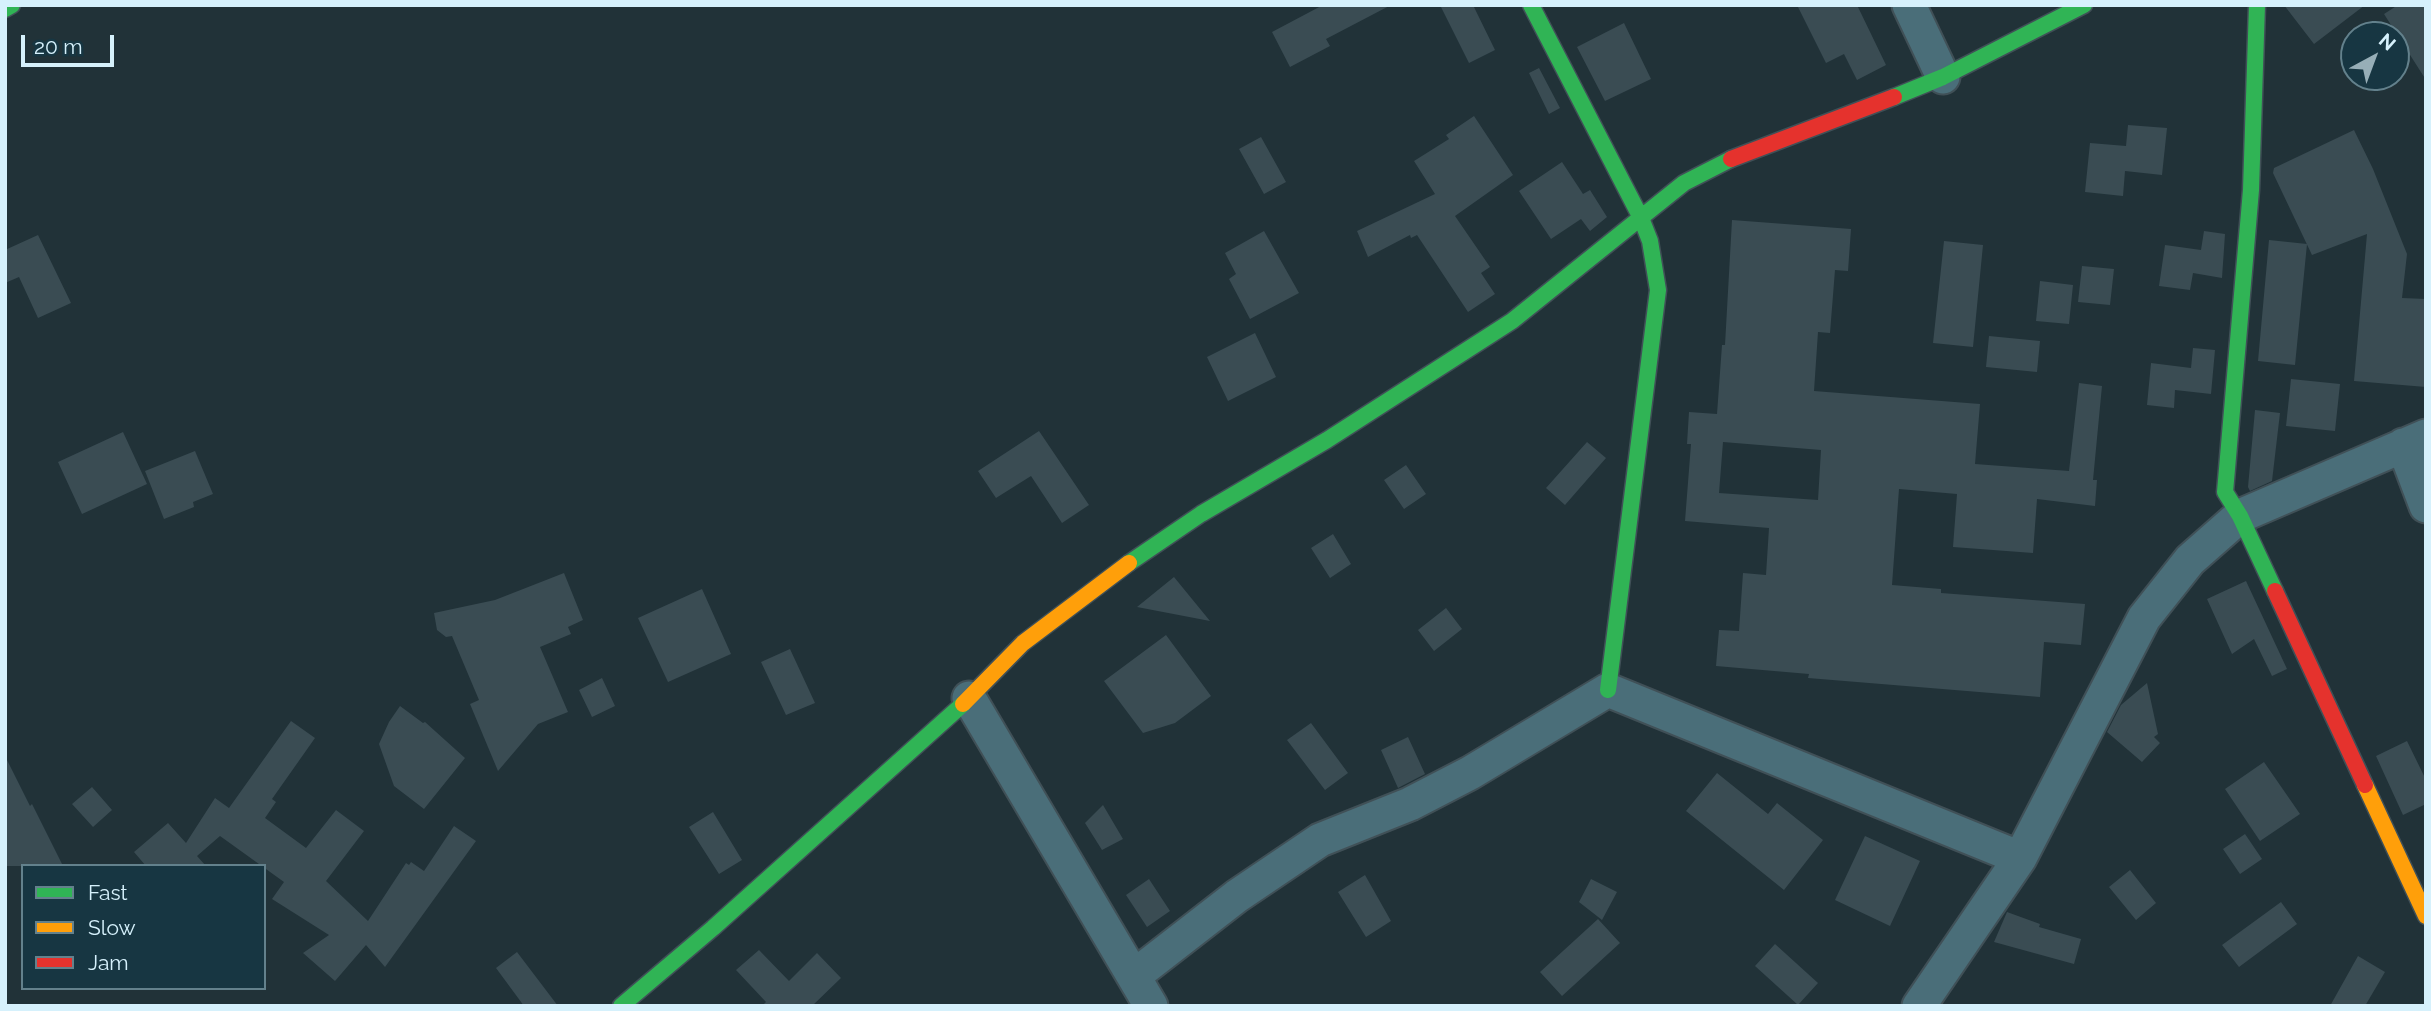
<!DOCTYPE html>
<style>
body{margin:0}
#map{position:relative;width:2431px;height:1011px;overflow:hidden;background:#213238;font-family:Raleway,sans-serif}
canvas{display:block}
.frame{position:absolute;inset:0;border:7px solid #d6f1fc;pointer-events:none}
.legend{position:absolute;left:21px;top:864px;width:245px;height:126px;box-sizing:border-box;background:#173642;border:2px solid #63818c;margin:0;padding:9px 12px;list-style:none;font-size:21px;color:#d6f1fc}
.legend li{display:flex;align-items:center;gap:14px;height:35px}
.legend b{width:35px;border:2px solid #63818c}
.north{position:absolute;left:2340px;top:21px;width:70px;height:70px;box-sizing:border-box;background:#173642;border:2px solid #63818c;border-radius:50%;rotate:41deg;font-size:19px;font-weight:700;line-height:28px;text-align:center;color:#d6f1fc}
.north::after{content:'';display:block;margin:auto;width:24px;height:32px;background:#97aeb7;clip-path:polygon(50% 0,100% 100%,50% 72%,0 100%)}
.scale{position:absolute;left:21px;top:35px;width:93px;height:32px;box-sizing:border-box;border:4px solid #d6f1fc;border-top:0;padding-left:9px;font-size:21px;line-height:24px;white-space:nowrap;color:#d6f1fc;-webkit-text-stroke:5px #173642;paint-order:stroke}
</style>
<div id="map">
<canvas width="2431" height="1011"></canvas>
<div class="frame"></div>
<ul class="legend">
<li><b style="height:9px;background:#30b455"></b>Fast</li>
<li><b style="height:9px;background:#ff9f0a"></b>Slow</li>
<li><b style="height:9px;background:#e5322d"></b>Jam</li>
</ul>
<div class="north">N</div>
<div class="scale">20 m</div>
</div>
<script>
const ctx = document.querySelector('canvas').getContext('2d');
ctx.lineJoin = 'round';
function fillPath(path, color) { ctx.fillStyle = color; ctx.fill(path, 'evenodd'); }
const shape = rows => new Path2D(rows.map(r => 'M' + r).join(''));
function stroke(path, color, width, dash) { ctx.strokeStyle = color; ctx.lineWidth = width; ctx.lineCap = dash ? 'butt' : 'round'; ctx.setLineDash(dash || []); ctx.stroke(path); }
fillPath(shape([
 [1323,5,1391,5,1326,39,1330,46,1290,67,1272,32],
 [1440,5,1473,5,1495,50,1469,63],
 [1797,5,1857,5,1886,65,1857,80,1844,54,1826,63],
 [2284,5,2365,5,2314,44],
 [2398,5,2426,5,2426,80,2384,14],
 [1624,23,1651,79,1605,101,1577,47],
 [1539,68,1560,108,1549,114,1529,73],
 [1474,116,1513,175,1455,216,1490,267,1481,273,1495,294,1468,312,1417,235,1411,238,1410,235,1368,257,1357,231,1435,194,1414,161,1449,139,1446,135],
 [2128,125,2167,128,2162,175,2125,171,2123,196,2085,192,2090,143,2126,146],
 [2354,130,2373,169,2407,254,2402,298,2426,299,2426,387,2354,381,2367,234,2312,255,2273,173,2274,168],
 [1261,137,1286,182,1264,194,1239,149],
 [1562,162,1583,194,1590,190,1607,217,1590,231,1581,219,1551,239,1519,191],
 [1732,220,1851,229,1848,271,1835,270,1830,333,1818,332,1814,391,1980,404,1975,464,2069,471,2079,383,2102,386,2093,480,2097,480,2095,506,2037,499,2033,553,1953,547,1957,494,1899,489,1892,585,1941,589,1941,593,2085,604,2081,645,2044,642,2040,697,1808,678,1809,674,1716,666,1719,630,1739,631,1743,573,1766,575,1769,528,1685,521,1691,444,1687,444,1689,412,1717,414,1722,345,1725,345],
 [1723,442,1821,450,1818,500,1719,493],
 [1264,231,1299,293,1250,319,1229,279,1236,274,1225,253],
 [2204,231,2225,234,2222,278,2193,273,2190,290,2159,286,2165,245,2201,250],
 [38,235,71,303,38,318,19,277,5,283,5,250],
 [2269,240,2307,244,2295,365,2258,361],
 [1944,241,1983,245,1973,347,1933,343],
 [2082,266,2114,269,2110,305,2078,302],
 [2040,281,2073,285,2069,324,2036,321],
 [1255,333,1276,377,1228,401,1207,357],
 [1989,336,2040,341,2037,372,1986,367],
 [2193,348,2215,350,2211,394,2175,390,2174,408,2147,405,2151,363,2191,368],
 [2291,379,2340,384,2335,431,2286,426],
 [2255,410,2280,413,2272,481,2250,491,2248,487],
 [1039,431,1089,505,1062,523,1031,476,996,498,978,471],
 [123,432,147,484,82,514,58,462],
 [1587,442,1606,458,1565,505,1546,488],
 [195,451,213,494,193,502,194,507,164,519,145,471],
 [1406,465,1426,494,1404,509,1384,480],
 [1333,534,1351,564,1330,578,1311,548],
 [564,573,583,620,568,627,571,634,540,647,568,712,538,724,498,771,470,704,479,700,452,636,446,637,437,630,434,613,495,600],
 [1174,577,1210,621,1137,607],
 [2246,581,2287,669,2272,676,2254,639,2232,654,2207,599],
 [702,589,731,654,668,682,638,618],
 [1446,608,1462,629,1434,651,1418,630],
 [1166,635,1211,696,1175,723,1143,733,1104,681],
 [790,649,815,703,786,715,761,662],
 [602,678,615,706,592,717,579,690],
 [2147,683,2158,734,2154,737,2160,743,2142,762,2107,732,2121,705],
 [400,706,423,723,425,722,465,758,424,809,394,786,379,744,389,722],
 [291,721,315,738,272,799,276,802,265,818,306,848,336,810,364,831,326,881,368,921,406,863,409,865,411,862,424,871,454,826,476,841,385,967,366,945,335,981,303,953,329,935,272,899,284,882,220,836,197,856,206,866,146,866,134,852,168,823,186,843,215,798,229,808],
 [1311,723,1348,773,1325,790,1287,740],
 [1408,737,1425,774,1398,788,1381,750],
 [2407,741,2426,780,2426,804,2403,815,2376,756],
 [5,756,30,806,32,804,63,866,5,866],
 [2264,762,2300,814,2260,841,2225,789],
 [1717,773,1768,814,1777,803,1823,840,1784,890,1686,811],
 [92,787,112,810,93,827,72,804],
 [1103,805,1123,839,1102,850,1085,823],
 [713,812,742,860,719,874,689,827],
 [2245,834,2262,859,2240,874,2223,849],
 [1865,836,1920,861,1890,926,1835,900],
 [2130,870,2156,903,2136,920,2109,887],
 [1365,875,1391,921,1366,937,1338,892],
 [1149,879,1170,911,1147,927,1126,895],
 [1591,879,1617,892,1602,920,1579,902],
 [2281,902,2297,924,2239,967,2222,945],
 [2007,912,2040,924,2039,927,2081,939,2074,964,1994,942],
 [1598,919,1620,943,1562,996,1540,972],
 [1775,944,1818,983,1798,1005,1755,966],
 [759,950,789,981,817,953,841,978,812,1006,762,1006,766,1002,736,970],
 [517,952,558,1006,524,1006,496,968],
 [2358,956,2385,972,2365,1006,2330,1006]
]), '#3a4c53');
const street = shape([
 [1909,5,1943,77],
 [2403,445,2426,506],
 [969,698,1151,1006],
 [1134,976,1237,896,1320,840,1410,804,1470,773,1608,690,2020,858],
 [1919,1006,2020,858,2144,618,2190,560,2240,516,2426,436]
]);
const fast = shape([
 [1531,5,1641,218,1650,241,1658,290,1608,690],
 [2257,5,2251,190,2225,492,2240,516,2275,591],
 [5,9,12,5],
 [1894,97,1943,77,2084,5],
 [1129,563,1201,514,1327,440,1512,321,1684,183,1731,159],
 [621,1006,713,928,963,704]
]);
const slow = shape([
 [963,704,1023,643,1129,563],
 [2365,785,2426,916]
]);
const jam = shape([
 [1731,159,1894,97],
 [2275,591,2365,785]
]);
stroke(street, '#405057', 37);
stroke(fast, '#405057', 19);
stroke(slow, '#405057', 19);
stroke(jam, '#405057', 19);
stroke(street, '#4a6e79', 33);
stroke(fast, '#30b455', 16);
stroke(slow, '#ff9f0a', 16);
stroke(jam, '#e5322d', 16);
</script>
